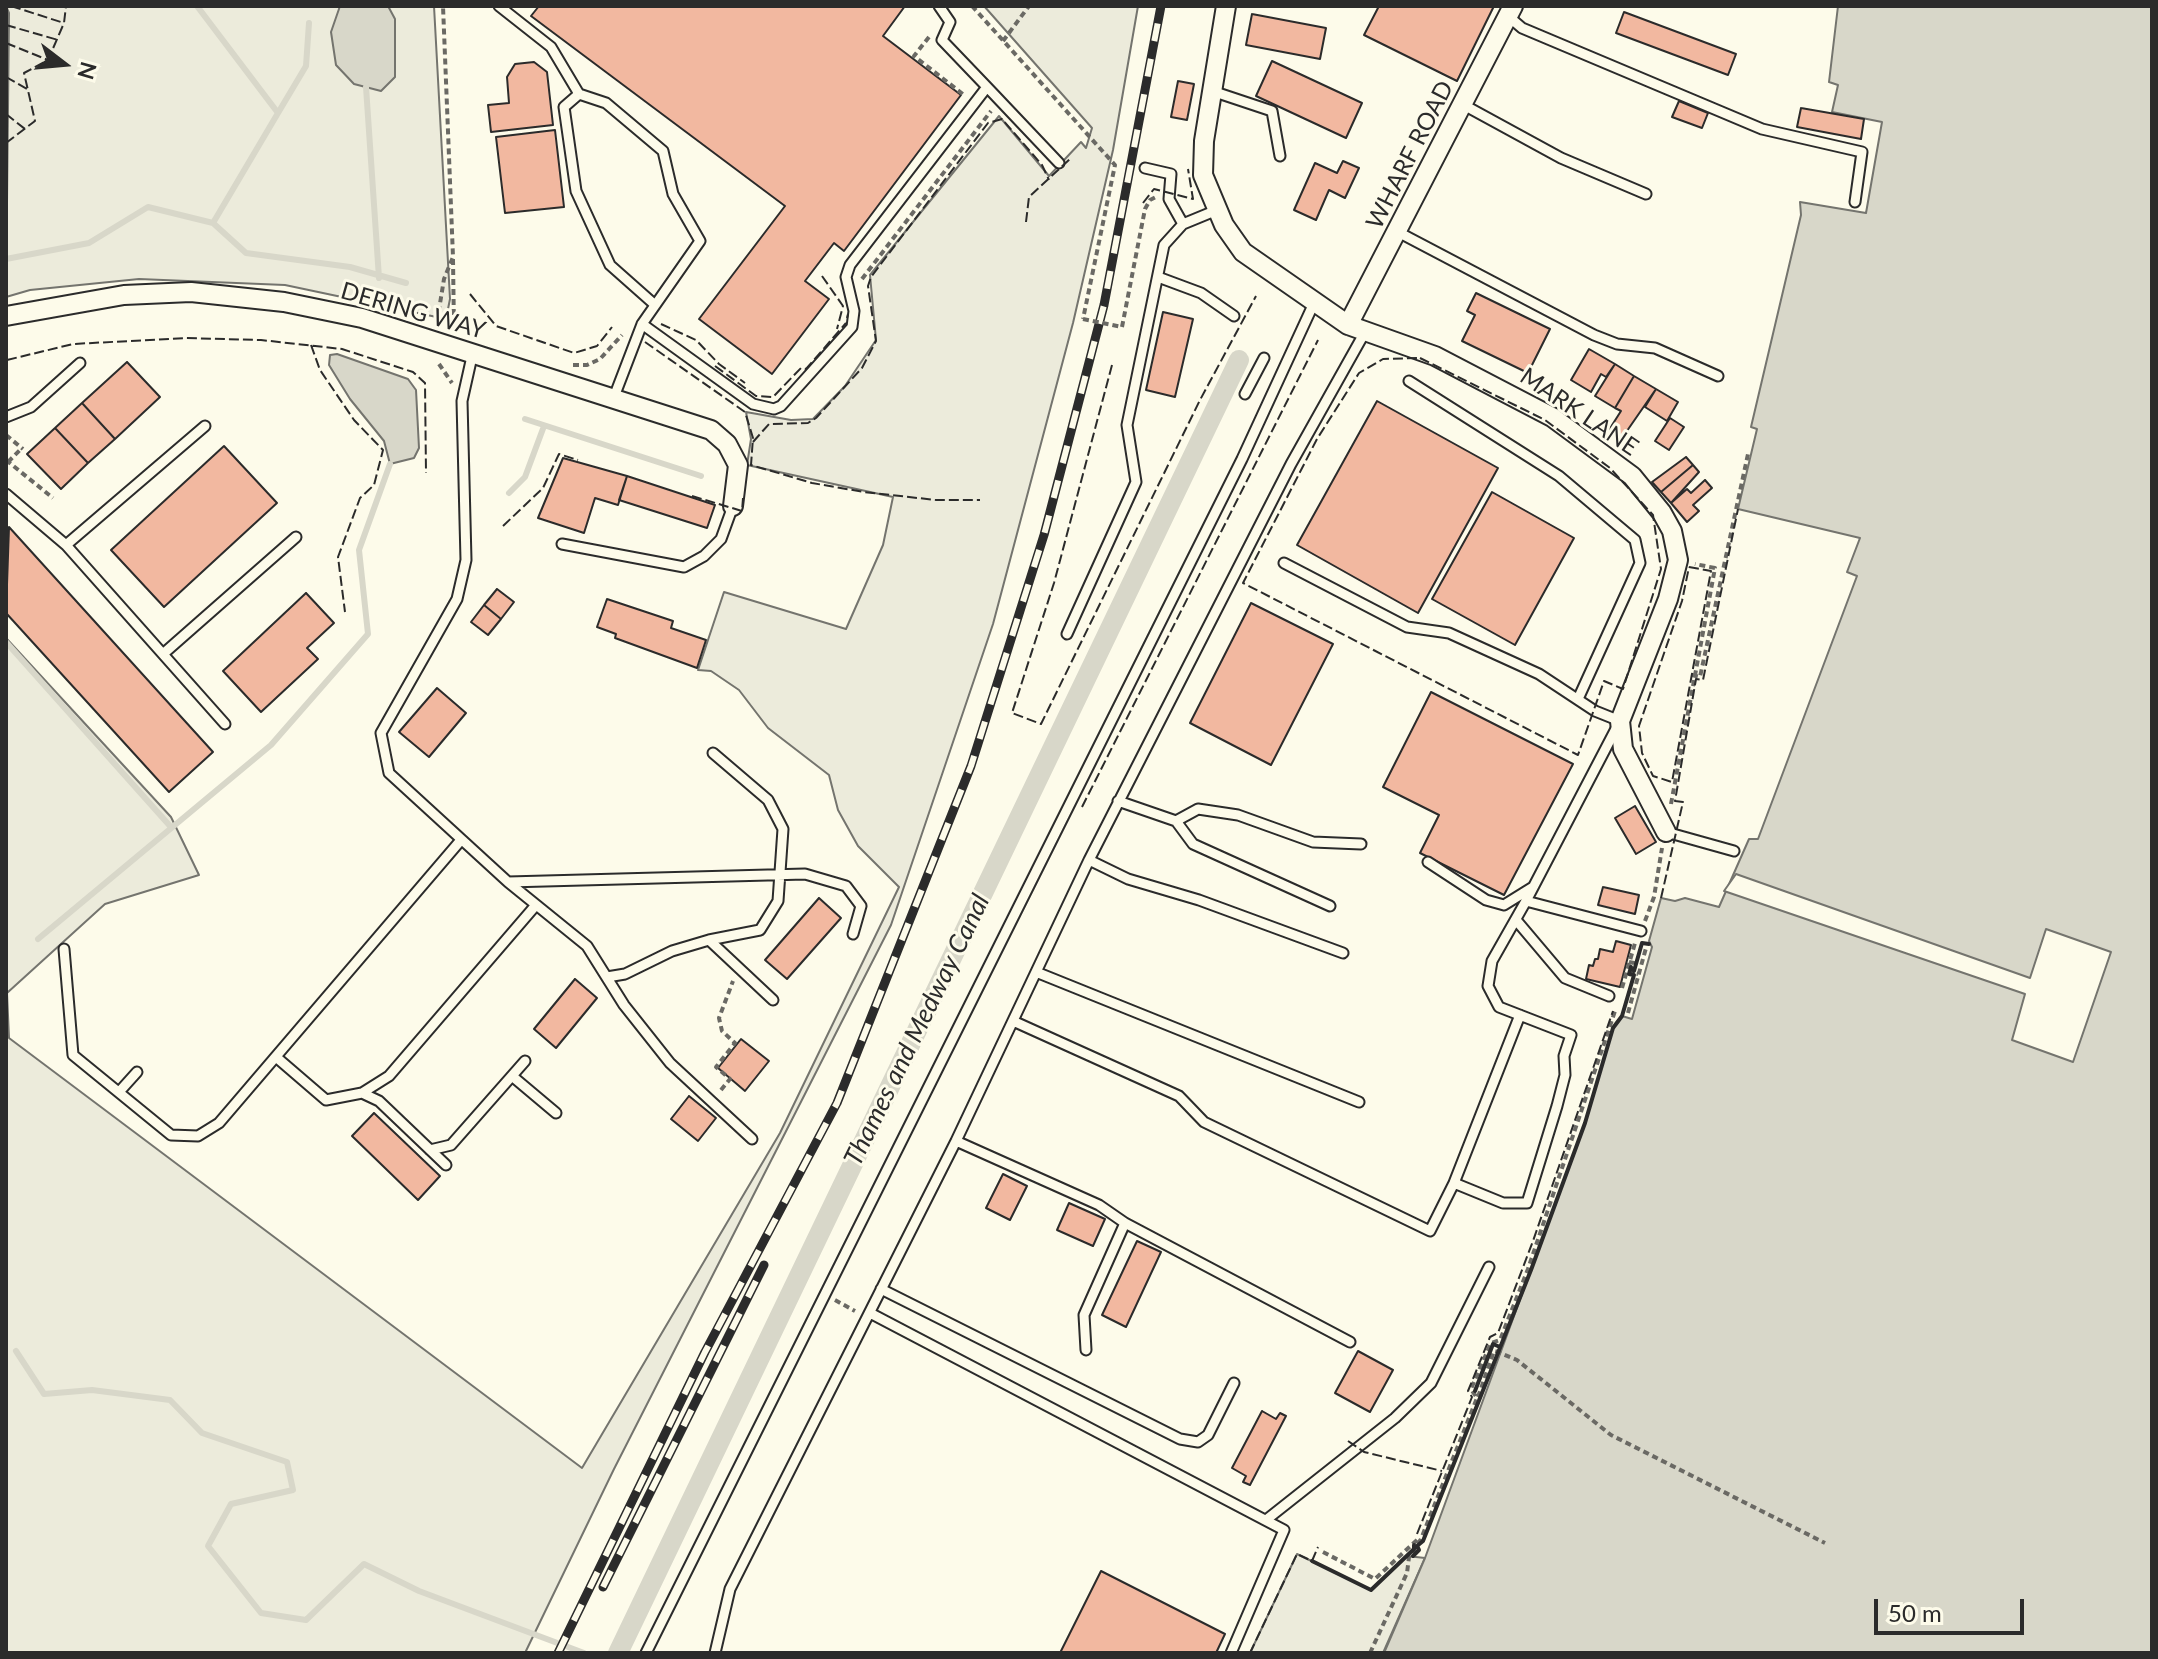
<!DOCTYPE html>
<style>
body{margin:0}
#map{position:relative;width:2158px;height:1659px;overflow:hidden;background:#fdfbea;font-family:Lato,sans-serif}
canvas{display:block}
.frame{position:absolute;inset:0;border:8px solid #2b2b2b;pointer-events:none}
.north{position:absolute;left:24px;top:24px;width:80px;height:80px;-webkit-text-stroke:6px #fdfbea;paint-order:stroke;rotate:106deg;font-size:22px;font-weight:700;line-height:32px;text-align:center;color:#2b2b2b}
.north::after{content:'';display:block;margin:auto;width:28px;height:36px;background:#2b2b2b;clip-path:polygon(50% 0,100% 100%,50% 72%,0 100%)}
.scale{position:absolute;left:1874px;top:1599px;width:150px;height:36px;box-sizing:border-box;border:4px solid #2b2b2b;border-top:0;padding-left:10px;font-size:24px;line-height:28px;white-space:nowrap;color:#2b2b2b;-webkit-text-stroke:6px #fdfbea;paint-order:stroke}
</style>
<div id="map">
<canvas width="2158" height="1659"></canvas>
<div class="frame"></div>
<div class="north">N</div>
<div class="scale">50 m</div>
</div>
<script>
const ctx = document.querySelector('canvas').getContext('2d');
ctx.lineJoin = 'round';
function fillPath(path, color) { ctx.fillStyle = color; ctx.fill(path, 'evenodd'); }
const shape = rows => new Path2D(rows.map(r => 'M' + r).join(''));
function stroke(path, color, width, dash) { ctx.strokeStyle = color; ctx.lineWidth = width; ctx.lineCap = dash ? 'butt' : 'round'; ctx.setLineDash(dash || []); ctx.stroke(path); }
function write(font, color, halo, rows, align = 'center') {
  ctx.font = font + ' Lato,sans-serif'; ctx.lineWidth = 6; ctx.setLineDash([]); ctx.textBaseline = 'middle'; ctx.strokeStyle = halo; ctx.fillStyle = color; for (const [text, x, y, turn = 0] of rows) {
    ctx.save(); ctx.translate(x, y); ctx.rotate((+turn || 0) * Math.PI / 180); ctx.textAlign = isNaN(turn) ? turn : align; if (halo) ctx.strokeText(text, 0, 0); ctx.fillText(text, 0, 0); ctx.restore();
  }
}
const green = shape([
 [6,6,434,6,450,299,446,319,285,285,139,279,30,290,6,297,9,13,6,6],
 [984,6,1138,6,1113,150,1073,323,993,624,891,925,614,1469,525,1653,6,1653,6,638,171,817,199,875,105,904,7,993,9,1038,582,1468,780,1133,899,887,858,846,838,810,829,775,768,728,739,690,711,671,698,670,724,592,846,629,883,545,893,497,747,465,751,439,746,412,791,420,813,419,845,386,876,340,870,275,999,116,1049,176,1081,142,1086,148,1092,128,984,6],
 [1297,1554,1371,1590,1407,1556,1425,1558,1383,1653,1250,1653,1297,1554]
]);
fillPath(green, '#ecebdb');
stroke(green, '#74746e', 2);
const water = shape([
 [340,6,388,6,395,19,395,77,381,91,354,84,336,65,331,32,340,6],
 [1838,6,2152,6,2152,1653,1384,1653,1425,1558,1585,1123,1613,1028,1622,1016,1632,1019,1652,947,1649,941,1661,898,1675,901,1685,898,1719,907,1749,839,1758,839,1857,576,1847,572,1860,538,1738,509,1757,429,1751,427,1801,215,1800,202,1866,213,1882,122,1832,112,1838,85,1829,82,1838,6],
 [337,354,408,379,416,390,419,448,414,458,390,464,384,441,350,399,329,365,330,355,337,354]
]);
fillPath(water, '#d8d7c9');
stroke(water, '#74746e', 2);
const pier = shape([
 [1736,874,2030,978,2046,929,2111,952,2073,1062,2012,1040,2025,994,1724,891,1736,874]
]);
fillPath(pier, '#fdfbea');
stroke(pier, '#74746e', 2);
stroke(shape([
 [197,6,278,113,213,223],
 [366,87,379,278],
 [278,113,306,66,309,23],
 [6,259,89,243,148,207,213,223,246,253,350,267,406,283],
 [525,419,701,476],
 [509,493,525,477,544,426],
 [6,642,170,826],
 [38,939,271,745,368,634,359,550,390,464],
 [16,1351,44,1394,92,1390,170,1400,202,1433,287,1462,293,1490,231,1504,208,1546,261,1613,306,1620,364,1564,419,1591,584,1653]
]), '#d8d7c9', 6);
stroke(shape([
 [618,1653,1239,360]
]), '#d8d7c9', 20);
const building = shape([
 [539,6,905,6,883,36,961,95,844,251,834,243,805,281,829,299,772,374,699,319,785,206,531,16,539,6],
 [1379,6,1494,6,1457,81,1364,35,1379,6],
 [1624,12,1736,54,1728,75,1616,33,1624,12],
 [1252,14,1326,28,1320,59,1246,45,1252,14],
 [1272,61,1362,103,1346,138,1256,96,1272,61],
 [534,62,547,72,553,125,491,132,488,105,509,103,507,77,515,64,534,62],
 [1178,81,1194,84,1187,120,1171,117,1178,81],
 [1679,101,1708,113,1702,128,1672,117,1679,101],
 [1801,108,1864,119,1861,139,1797,127,1801,108],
 [555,130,564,207,505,213,496,137,555,130],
 [1343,161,1359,168,1345,198,1329,190,1316,220,1294,210,1315,163,1337,173,1343,161],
 [1476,293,1550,329,1528,373,1462,341,1475,315,1467,311,1476,293],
 [1163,312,1193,319,1175,397,1146,390,1163,312],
 [1589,349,1615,364,1606,377,1601,374,1591,392,1571,380,1589,349],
 [127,362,160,397,115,439,82,403,127,362],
 [1615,364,1634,376,1615,408,1595,396,1615,364],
 [1634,376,1656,389,1620,441,1607,433,1621,411,1615,408,1634,376],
 [1656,389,1678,402,1667,421,1645,407,1656,389],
 [1377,401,1498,468,1418,613,1297,545,1377,401],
 [82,403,115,439,88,463,55,428,82,403],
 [1670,418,1684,427,1669,450,1655,441,1670,418],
 [55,428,88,463,61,489,27,454,55,428],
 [224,446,277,503,164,607,111,550,224,446],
 [1686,457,1693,465,1661,492,1652,482,1686,457],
 [563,458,627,476,618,505,595,498,584,533,538,518,563,458],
 [1693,465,1699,472,1671,503,1661,492,1693,465],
 [627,476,715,505,707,528,619,500,627,476],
 [1705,480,1712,488,1693,505,1699,511,1687,522,1671,503,1687,489,1691,493,1705,480],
 [1492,492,1574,538,1515,645,1432,599,1492,492],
 [9,527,213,752,169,792,6,613,9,527],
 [497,589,514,602,501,619,484,605,497,589],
 [306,593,334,623,307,648,318,659,261,712,223,671,306,593],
 [607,599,673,621,671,628,706,640,697,668,615,638,616,634,597,627,607,599],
 [1251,603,1333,644,1271,765,1190,723,1251,603],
 [484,605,501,619,488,635,471,622,484,605],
 [437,688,466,713,429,757,399,732,437,688],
 [1431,692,1573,764,1504,895,1420,853,1439,815,1383,787,1431,692],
 [1635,806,1656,842,1636,854,1615,818,1635,806],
 [1603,887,1639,895,1635,914,1598,905,1603,887],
 [819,898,841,918,787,979,765,960,819,898],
 [1616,941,1631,945,1620,987,1586,979,1589,965,1593,966,1595,959,1598,959,1600,949,1613,952,1616,941],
 [575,979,597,998,556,1048,534,1029,575,979],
 [741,1039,769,1061,745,1091,718,1068,741,1039],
 [689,1096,716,1118,698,1141,671,1119,689,1096],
 [374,1113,440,1176,418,1200,352,1136,374,1113],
 [1003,1174,1027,1186,1010,1220,986,1208,1003,1174],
 [1069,1203,1105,1219,1093,1246,1057,1230,1069,1203],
 [1137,1241,1161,1252,1126,1327,1102,1315,1137,1241],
 [1358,1351,1393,1370,1370,1412,1335,1393,1358,1351],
 [1262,1411,1276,1419,1280,1413,1286,1416,1250,1485,1243,1482,1246,1476,1232,1468,1262,1411],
 [1101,1571,1225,1634,1216,1653,1060,1653,1101,1571]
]);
fillPath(building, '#f2b8a0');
stroke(building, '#2b2b2b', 2);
const service = shape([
 [499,6,551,47,579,94],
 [1508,16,1522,28,1762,129,1862,152,1855,202],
 [987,87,1059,163],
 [1212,91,1272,111,1280,156],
 [1462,104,1561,158,1646,194],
 [1145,168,1171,174,1169,199,1183,224],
 [1398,232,1594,335,1617,344,1655,348,1718,376],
 [1158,277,1201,293,1234,316],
 [642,324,753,404,774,409,781,406,852,327,854,311,846,277,850,265,987,87,942,40,950,22,939,6],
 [473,352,462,401,466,560,457,599,381,733,389,773,508,882,805,874,846,886,861,906,853,934],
 [1409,381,1559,476,1635,540,1640,563,1578,699],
 [1245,394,1264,358],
 [614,397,642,324,700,241,673,194,663,151,606,103,579,94,564,107,576,191,610,265,654,304],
 [6,417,31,407,80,363],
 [6,494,66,545,225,724],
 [562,544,684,567,704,556,721,539,733,506],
 [66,545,205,426],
 [1284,563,1407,627,1449,633,1539,674,1595,711,1620,721,1526,901,1641,931],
 [1067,634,1136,482,1127,425,1164,245,1183,224,1217,210],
 [163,654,296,537],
 [1118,801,1176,821,1198,809,1238,815,1313,842,1361,844],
 [1176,821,1193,844,1330,906],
 [1666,832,1734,851],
 [1089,860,1128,879,1199,900,1343,953],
 [1428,862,1486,900,1504,905,1533,887],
 [508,882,587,946,624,1005,670,1063,752,1139],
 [1516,920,1565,978,1609,996],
 [709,940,760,930,778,901,783,829,768,800,713,753],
 [64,949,73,1055,171,1135,198,1136,219,1123,461,840],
 [1036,972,1359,1102],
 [607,977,625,974,672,951,709,940,773,1000],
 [1013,1021,1179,1096,1204,1122,1430,1231,1454,1183,1520,1015],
 [276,1057,326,1100,362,1093,389,1076,536,905],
 [512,1076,556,1113],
 [119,1092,137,1072],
 [362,1093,379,1101,446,1165],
 [956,1141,1099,1205,1125,1223,1350,1342],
 [430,1150,451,1145,525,1061],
 [1454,1183,1503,1203,1527,1203,1557,1106,1565,1075,1564,1056,1571,1035,1499,1007,1488,986,1492,961,1526,901],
 [881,1289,1180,1439,1198,1442,1208,1435,1234,1383],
 [870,1313,1284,1530,1231,1653],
 [1086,1350,1084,1315,1125,1223],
 [1266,1520,1395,1418,1431,1383,1489,1267],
 [646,1653,1242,459,1314,303],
 [715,1653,730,1589,956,1141,1089,860,1291,464,1365,332]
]);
const minor = shape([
 [1226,6,1204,141,1203,175,1224,225,1243,252,1348,325,1435,356,1552,417,1632,476,1662,513,1672,531,1678,560,1668,599,1620,721,1623,749,1666,832],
 [6,316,124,295,191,292,284,302,362,318,711,430,727,444,738,465,733,506],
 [1348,325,1513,6]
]);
stroke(service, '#2b2b2b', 13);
stroke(minor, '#2b2b2b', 22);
stroke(shape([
 [972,6,1115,165,1083,319],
 [929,37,914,56,964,95],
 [1003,41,1029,6],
 [453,259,454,330],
 [862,279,991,111],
 [437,322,444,279,453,257,443,6],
 [1122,327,1145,209,1150,200,1156,197],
 [439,364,452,383],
 [573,365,587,365,600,359,622,335],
 [6,435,23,449],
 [6,460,53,498],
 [8,462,20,450],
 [1692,675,1700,677,1748,454],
 [1671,804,1715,568,1695,564],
 [1645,921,1654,897,1662,848],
 [1629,962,1634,963,1632,973,1638,974],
 [1622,988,1635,943],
 [1628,1013,1646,948],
 [721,1090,730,1079,716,1067,735,1043,722,1031,719,1018,733,981],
 [835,1300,855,1311],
 [1478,1397,1494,1351,1498,1352,1517,1360,1611,1435,1825,1543],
 [1323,1552,1375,1579,1418,1539,1420,1541],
 [1370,1653,1407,1573,1409,1557,1421,1539,1477,1398,1471,1389,1491,1343,1500,1340,1528,1269,1616,1008]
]), '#6a6964', 4, [6, 4]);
stroke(service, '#fdfbea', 9);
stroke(minor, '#fdfbea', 18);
const rail = shape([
 [603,1587,764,1265],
 [558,1653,705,1352,837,1103,971,766,1044,535,1104,305,1161,6]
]);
stroke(rail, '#2b2b2b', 9);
stroke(rail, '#fdfbea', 6, [18]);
stroke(shape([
 [1083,319,1122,327]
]), '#6a6964', 4, [6, 4]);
stroke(shape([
 [11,6,64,23],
 [6,25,58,40],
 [6,43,48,60],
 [6,77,27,89],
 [6,114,25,129],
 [6,143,35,121,24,73,48,60,64,23,66,6],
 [1143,203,1154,189,1193,199,1188,169],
 [1026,222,1029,197,1072,157],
 [822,276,843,306,837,329],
 [470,294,496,326,574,353,597,346,612,327],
 [847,318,848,314],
 [661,324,696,340,719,364,745,383],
 [645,342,745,412,753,438,751,465,812,483,864,492,936,500,980,500],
 [311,345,320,370,354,420,383,450,374,485,360,498,338,557,345,612],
 [1420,358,1545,420,1610,468,1653,515,1661,569,1623,689,1604,681,1578,755,1243,583,1317,439,1359,373,1383,359,1420,358],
 [7,360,73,344,186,338,261,340,342,349,413,372,425,383,426,473],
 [1112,365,1054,583,1012,713,1041,724,1200,400,1256,296],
 [715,366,756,396,773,397,801,368,806,369,846,323],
 [753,442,769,424,808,423,816,418,862,368,876,341,868,286,871,277,988,123,1002,119,1042,165,1049,180],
 [692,496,742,511,743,498],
 [503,526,543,488,559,454,578,460],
 [1689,567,1711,571,1672,782,1653,776,1642,753,1639,726,1682,601,1689,567],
 [1082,807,1318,340],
 [1661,898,1683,802,1675,801,1696,679,1703,680,1738,509],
 [1348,1441,1364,1452,1442,1471],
 [1417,1534,1472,1397,1468,1391,1490,1337,1498,1333,1533,1241,1613,1011],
 [1250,1653,1297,1554,1312,1561,1318,1547]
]), '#2b2b2b', 2, [10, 4]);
stroke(shape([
 [1634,971,1642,943,1649,944],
 [1475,1391,1493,1344,1500,1347],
 [1413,1556,1419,1550,1417,1546,1423,1541,1531,1270,1585,1123,1613,1028,1622,1016,1634,975,1629,974,1631,967],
 [1312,1561,1371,1590,1414,1549,1414,1545]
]), '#2b2b2b', 4);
write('24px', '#2b2b2b', '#fdfbea', [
 ["WHARF ROAD",1410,155,-63],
 ["DERING WAY",413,311,16],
 ["MARK LANE",1579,412,34]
]);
write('italic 26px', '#2b2b2b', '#fdfbea', [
 ["Thames and Medway Canal",917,1030,-64]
]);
</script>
